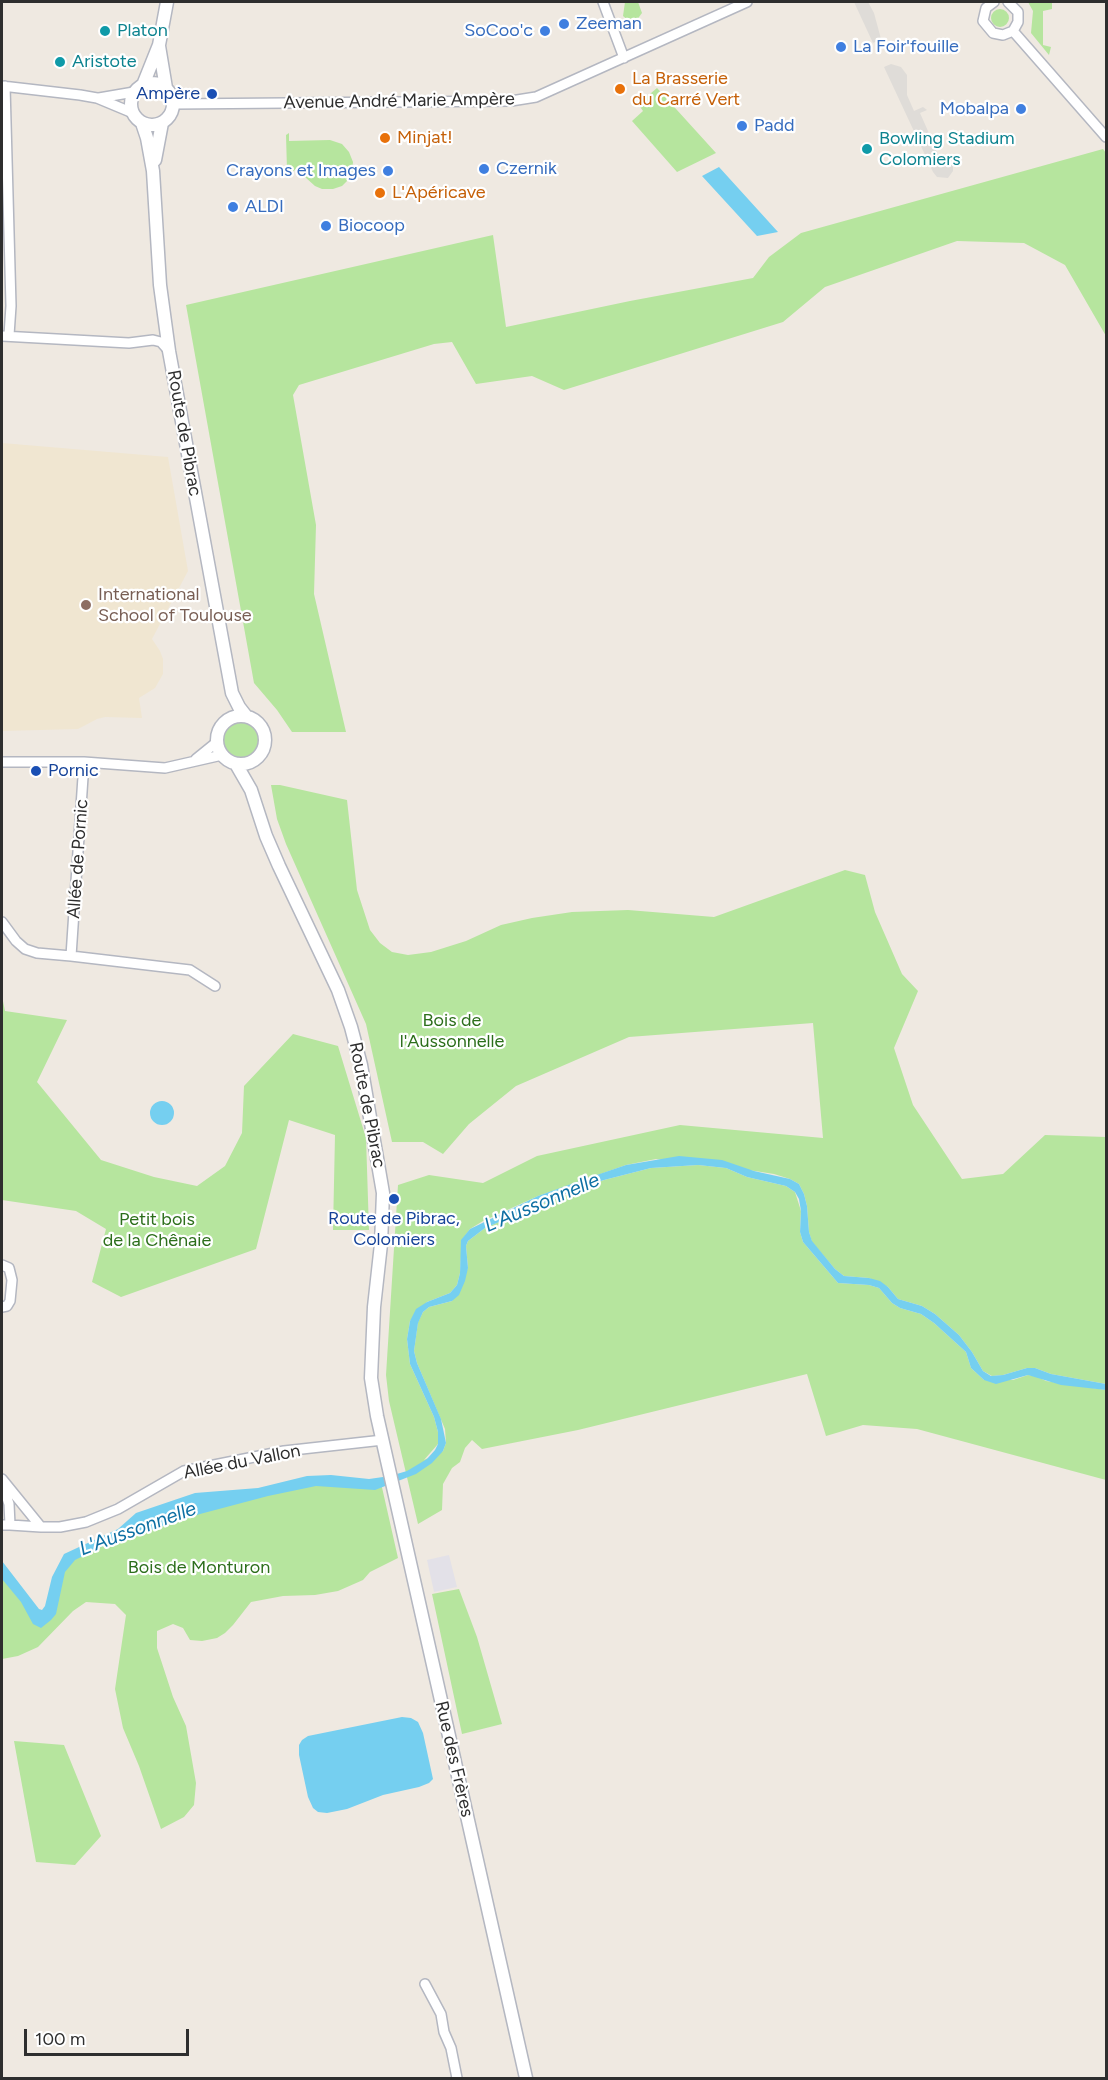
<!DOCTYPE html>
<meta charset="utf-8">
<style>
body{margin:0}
#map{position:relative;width:1108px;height:2080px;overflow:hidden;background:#efe9e1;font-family:Figtree,sans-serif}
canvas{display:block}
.frame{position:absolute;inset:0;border:3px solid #2e2e2e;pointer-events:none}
.scale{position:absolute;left:24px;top:2029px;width:165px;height:27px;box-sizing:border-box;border:3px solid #2e2e2e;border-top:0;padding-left:8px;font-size:18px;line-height:21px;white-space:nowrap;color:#2e2e2e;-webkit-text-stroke:4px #fff;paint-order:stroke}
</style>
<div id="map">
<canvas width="1108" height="2080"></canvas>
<div class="frame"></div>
<div class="scale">100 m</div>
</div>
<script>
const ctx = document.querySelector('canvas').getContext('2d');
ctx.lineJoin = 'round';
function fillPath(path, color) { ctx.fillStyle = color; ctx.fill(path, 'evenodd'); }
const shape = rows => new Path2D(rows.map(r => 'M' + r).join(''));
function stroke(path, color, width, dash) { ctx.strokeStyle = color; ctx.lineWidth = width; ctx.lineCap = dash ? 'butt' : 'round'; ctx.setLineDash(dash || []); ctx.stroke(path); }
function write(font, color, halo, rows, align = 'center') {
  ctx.font = font + ' Figtree,sans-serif'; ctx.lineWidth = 4.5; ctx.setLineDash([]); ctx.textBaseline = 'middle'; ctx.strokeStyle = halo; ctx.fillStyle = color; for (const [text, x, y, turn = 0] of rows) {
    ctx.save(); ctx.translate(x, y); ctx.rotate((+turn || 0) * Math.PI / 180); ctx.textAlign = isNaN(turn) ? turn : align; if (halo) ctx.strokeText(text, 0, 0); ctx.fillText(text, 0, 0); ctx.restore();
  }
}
fillPath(shape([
 [449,1555,457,1587,434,1592,427,1560]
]), '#e3e1e8');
fillPath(shape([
 [2,443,168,457,188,571,152,639,160,651,163,659,163,674,155,688,139,698,142,718,105,717,97,719,78,729,2,731]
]), '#f0e6d1');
fillPath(shape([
 [625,2,638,2,642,13,636,21,629,21,623,16],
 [1028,2,1052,2,1052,9,1043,11,1043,45,1051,47,1049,55,1031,33,1033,11],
 '991 18a9 9 0 1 1 18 0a9 9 0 1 1-18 0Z',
 [657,88,716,153,677,172,632,121,643,111,638,104],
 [289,133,289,141,330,140,342,144,349,152,353,162,352,173,348,180,342,186,333,189,322,189,315,186,296,169,290,174,287,170,286,135],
 [1103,149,1106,153,1106,336,1065,265,1024,243,957,241,825,287,783,322,564,390,532,376,476,384,452,342,434,344,299,385,293,395,316,525,314,594,346,732,292,732,277,710,254,683,186,305,493,235,506,327,630,301,753,278,769,257,801,233],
 '223 740a18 18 0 1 1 36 0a18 18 0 1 1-36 0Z',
 [271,785,280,785,347,800,357,890,370,930,380,943,392,952,408,955,431,952,466,941,501,925,532,918,572,912,628,910,714,917,845,870,865,875,875,912,902,974,918,991,894,1048,913,1105,962,1179,1003,1174,1045,1135,1106,1137,1106,1384,1051,1374,1035,1368,1027,1368,1003,1375,992,1376,983,1371,972,1352,959,1335,935,1314,922,1306,898,1299,888,1287,869,1278,844,1276,835,1269,812,1242,809,1232,807,1206,804,1194,799,1184,790,1179,774,1174,755,1171,656,1159,626,1165,538,1196,483,1221,470,1229,462,1240,460,1273,457,1285,450,1293,427,1302,410,1321,407,1339,410,1364,434,1417,438,1432,438,1444,424,1460,443,1451,446,1443,445,1429,417,1363,414,1351,418,1322,423,1312,429,1307,452,1301,468,1268,466,1246,468,1241,485,1228,527,1210,604,1180,651,1168,698,1165,726,1168,747,1177,786,1186,795,1192,801,1211,800,1232,803,1242,838,1283,869,1285,879,1288,892,1303,900,1308,921,1314,934,1323,966,1352,971,1368,984,1380,1013,1380,1028,1375,1036,1376,1046,1381,1106,1390,1106,1480,917,1429,863,1425,826,1436,807,1374,578,1430,482,1449,472,1440,465,1448,460,1462,452,1468,443,1484,442,1510,418,1524,389,1401,386,1375,398,1185,429,1175,483,1183,537,1156,680,1125,823,1138,813,1023,629,1037,516,1086,469,1124,443,1154,423,1142,392,1142,366,1024,286,844,277,819],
 [2,996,5,1011,67,1020,37,1082,101,1160,154,1177,197,1186,225,1166,242,1133,244,1086,293,1034,338,1046,366,1138,369,1230,333,1230,335,1135,289,1120,256,1249,121,1297,92,1282,106,1229,76,1211,2,1200],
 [304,1483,381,1483,398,1558,370,1572,363,1580,338,1591,315,1595,283,1596,251,1602,233,1625,225,1633,217,1638,202,1641,190,1640,183,1628,173,1624,157,1631,157,1648,173,1697,186,1726,196,1783,194,1805,184,1817,161,1829,139,1766,123,1728,115,1689,126,1615,115,1604,86,1602,73,1611,38,1647,18,1656,2,1659,2,1575,41,1622,65,1556,174,1511],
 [459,1589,477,1637,502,1724,462,1734,432,1594],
 [14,1741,64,1745,101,1836,75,1865,36,1862]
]), '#b6e59e');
fillPath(shape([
 [854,2,868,2,874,13,881,39,873,43],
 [891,64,901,67,907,75,907,95,914,111,923,107,927,110,920,113,943,165,951,162,953,167,953,171,948,178,937,177,933,172,884,67]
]), '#dfdcd8');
fillPath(shape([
 [719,167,778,232,757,236,702,176],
 '150 1113a12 12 0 1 1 24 0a12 12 0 1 1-24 0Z',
 [679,1156,722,1160,754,1171,790,1179,799,1184,804,1194,807,1206,809,1232,812,1241,835,1269,844,1276,869,1278,880,1281,888,1287,898,1299,922,1306,935,1314,959,1335,972,1352,983,1371,991,1376,1003,1375,1027,1368,1035,1368,1051,1374,1106,1384,1106,1390,1061,1385,1028,1375,996,1384,984,1380,971,1368,966,1352,934,1323,921,1314,900,1308,892,1303,879,1288,869,1285,838,1283,803,1242,800,1232,801,1211,799,1199,795,1192,786,1186,747,1177,726,1168,698,1165,651,1168,604,1180,577,1189,485,1228,468,1241,466,1246,468,1268,465,1281,459,1295,452,1301,429,1307,423,1312,418,1323,414,1351,417,1363,441,1419,446,1443,443,1451,432,1463,416,1474,375,1490,316,1486,268,1496,200,1514,105,1545,75,1560,65,1572,56,1614,51,1620,41,1628,33,1624,21,1602,2,1579,2,1561,39,1609,42,1610,45,1606,52,1577,64,1554,118,1529,136,1513,195,1493,258,1488,307,1476,331,1475,369,1479,390,1476,407,1471,427,1459,435,1450,438,1444,438,1432,434,1417,410,1364,407,1339,410,1321,416,1309,427,1302,450,1293,457,1285,460,1273,461,1240,470,1229,538,1196,585,1179,626,1165],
 [402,1717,411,1718,418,1722,423,1733,433,1779,429,1783,419,1787,383,1795,347,1809,327,1813,318,1812,313,1808,308,1797,299,1755,299,1745,302,1740,308,1736]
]), '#75cff0');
const street = shape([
 [603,2,624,58],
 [994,2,986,8,983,21,993,33,1003,35,1013,31,1018,22,1018,12,1008,2],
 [1013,31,1106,137],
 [2,86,80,95,97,98,133,113],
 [5,86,11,306,9,335],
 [99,98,134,92],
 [174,104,511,101,536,97,747,2],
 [2,336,129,343,153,340,161,342,169,351],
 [196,759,217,742],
 [2,762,84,762,165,768,222,755],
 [2,922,16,941,25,949,37,953,71,956,84,762],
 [71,956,190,970,215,986],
 [2,1265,9,1268,12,1280,10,1301,7,1306,2,1307],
 [2,1479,41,1527,60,1527,86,1522,118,1509,184,1471,284,1451,383,1440],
 [2,1483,9,1504,10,1525,2,1525],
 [10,1525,41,1527],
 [425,1984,441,2014,444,2032,451,2048,457,2078]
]);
const secondary = shape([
 [159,46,166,88],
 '131 104a21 21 0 1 1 42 0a21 21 0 1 1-42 0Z',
 [143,85,159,45,167,2],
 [142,123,147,138,153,171,160,285,169,351,232,693,239,707,246,716],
 [155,160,162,123],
 '217 740a24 24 0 1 1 48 0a24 24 0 1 1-48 0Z',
 [236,764,251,790,266,836,279,866,338,990,351,1027,361,1065,383,1193,381,1244,374,1307,371,1378,377,1416,526,2078]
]);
stroke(street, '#b4b7c1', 12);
stroke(secondary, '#b4b7c1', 15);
stroke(street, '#fff', 9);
stroke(secondary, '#fff', 12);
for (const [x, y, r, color] of [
 [564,24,6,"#3f7fe0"],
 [105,31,6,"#0f9aa8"],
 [545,31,6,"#3f7fe0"],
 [841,47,6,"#3f7fe0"],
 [60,62,6,"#0f9aa8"],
 [620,89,6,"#e8710a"],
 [212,94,6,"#1a4fb4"],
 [1021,109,6,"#3f7fe0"],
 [742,126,6,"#3f7fe0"],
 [385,138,6,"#e8710a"],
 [867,149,6,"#0f9aa8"],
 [484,169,6,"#3f7fe0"],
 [388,171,6,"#3f7fe0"],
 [380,193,6,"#e8710a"],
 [233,207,6,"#3f7fe0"],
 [326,226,6,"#3f7fe0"],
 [86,605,6,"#8d6e63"],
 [36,771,6,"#1a4fb4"],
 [394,1199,6,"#1a4fb4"]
]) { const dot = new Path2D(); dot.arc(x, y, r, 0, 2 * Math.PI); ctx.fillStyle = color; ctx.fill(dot); stroke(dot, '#fff', 2); }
write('18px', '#366cbe', '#fff', [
 ["Zeeman",576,24],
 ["SoCoo'c",533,31,"right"],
 ["La Foir'fouille",853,47],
 ["Mobalpa",1009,109,"right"],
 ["Padd",754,126],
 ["Czernik",496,169],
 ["Crayons et Images",376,171,"right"],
 ["ALDI",245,207],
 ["Biocoop",338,226]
], 'left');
write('18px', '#0d838f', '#fff', [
 ["Platon",117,31],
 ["Aristote",72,62],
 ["Bowling Stadium",879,139],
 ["Colomiers",879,160]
], 'left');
write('18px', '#c56008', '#fff', [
 ["La Brasserie",632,79],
 ["du Carré Vert",632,100],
 ["Minjat!",397,138],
 ["L'Apéricave",392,193]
], 'left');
write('18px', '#164399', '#fff', [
 ["Ampère",200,94],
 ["Pornic",48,771,"left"],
 ["Route de Pibrac,",394,1219,"center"],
 ["Colomiers",394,1240,"center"]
], 'right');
write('18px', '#2e2e2e', '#fff', [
 ["Avenue André Marie Ampère",399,101,-1],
 ["Route de Pibrac",184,433,80],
 ["Allée de Pornic",78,859,-86],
 ["Route de Pibrac",367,1105,79],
 ["Allée du Vallon",242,1462,-11],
 ["Rue des Frères",454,1759,77]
]);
write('18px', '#785e54', '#fff', [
 ["International",98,595],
 ["School of Toulouse",98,616]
], 'left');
write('18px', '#2c6e1b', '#fff', [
 ["Bois de",452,1021],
 ["l'Aussonnelle",452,1042],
 ["Petit bois",157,1220],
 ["de la Chênaie",157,1241],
 ["Bois de Monturon",199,1568]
]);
write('italic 20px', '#0d6fa3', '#fff', [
 ["L'Aussonnelle",542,1203,-23],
 ["L'Aussonnelle",138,1529,-20]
]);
</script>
